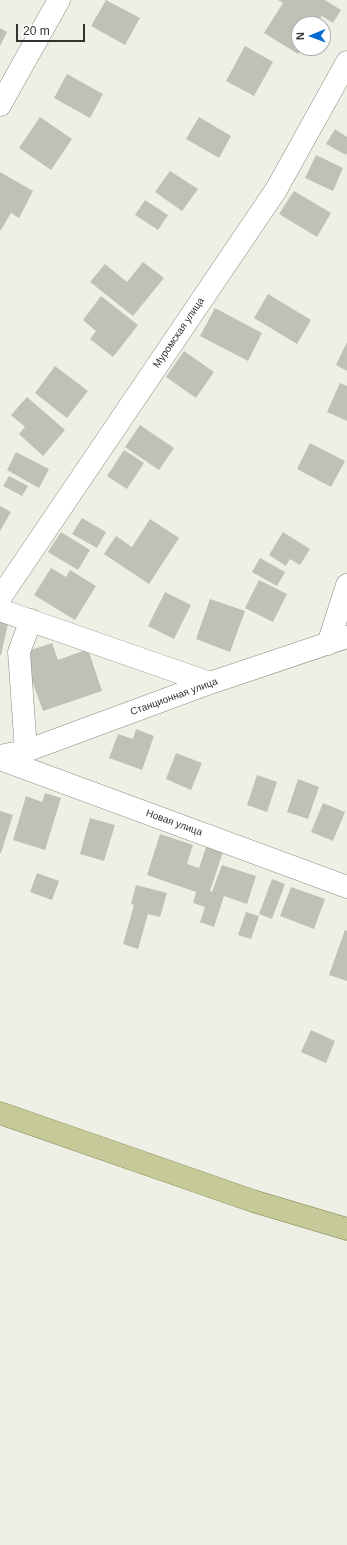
<!DOCTYPE html>
<meta charset="utf-8">
<style>
body{margin:0}
#map{position:relative;width:347px;height:1545px;overflow:hidden;background:#eff0e5;font-family:Helvetica,sans-serif}
canvas{display:block}
.north{position:absolute;left:291px;top:16px;width:40px;height:40px;box-sizing:border-box;background:#fff;border:1px solid #adadab;border-radius:50%;rotate:269deg;font-size:11px;font-weight:700;line-height:16px;text-align:center;color:#32322e}
.north::after{content:'';display:block;margin:auto;width:14px;height:18px;background:#066bd3;clip-path:polygon(50% 0,100% 100%,50% 72%,0 100%)}
.scale{position:absolute;left:16px;top:24px;width:69px;height:18px;box-sizing:border-box;border:2px solid #32322e;border-top:0;padding-left:5px;font-size:12px;line-height:14px;white-space:nowrap;color:#32322e;-webkit-text-stroke:3px #fff;paint-order:stroke}
</style>
<div id="map">
<canvas width="347" height="1545"></canvas>
<div class="north">N</div>
<div class="scale">20 m</div>
</div>
<script>
const ctx = document.querySelector('canvas').getContext('2d');
ctx.lineJoin = 'round';
function fillPath(path, color) { ctx.fillStyle = color; ctx.fill(path, 'evenodd'); }
const shape = rows => new Path2D(rows.map(r => 'M' + r).join(''));
function stroke(path, color, width, dash) { ctx.strokeStyle = color; ctx.lineWidth = width; ctx.lineCap = dash ? 'butt' : 'round'; ctx.setLineDash(dash || []); ctx.stroke(path); }
function write(font, color, halo, rows, align = 'center') {
  ctx.font = font + ' Helvetica,sans-serif'; ctx.lineWidth = 4; ctx.setLineDash([]); ctx.textBaseline = 'middle'; ctx.strokeStyle = halo; ctx.fillStyle = color; for (const [text, x, y, turn = 0] of rows) {
    ctx.save(); ctx.translate(x, y); ctx.rotate((+turn || 0) * Math.PI / 180); ctx.textAlign = isNaN(turn) ? turn : align; if (halo) ctx.strokeText(text, 0, 0); ctx.fillText(text, 0, 0); ctx.restore();
  }
}
fillPath(shape([
 [106,0,140,18,125,45,91,26],
 [278,0,325,0,341,10,333,23,322,16,317,24,299,24,299,48,302,48,298,54,264,33,283,3],
 [0,28,7,32,0,46],
 [245,46,273,62,254,96,226,81],
 [67,74,103,94,90,118,54,98],
 [40,117,72,139,51,170,19,148],
 [199,117,231,136,219,158,186,139],
 [335,129,347,137,347,153,346,155,326,144],
 [316,155,343,168,333,191,305,178],
 [170,171,198,189,182,211,155,192],
 [0,172,33,191,19,218,11,213,1,230,0,230],
 [294,191,331,213,317,237,279,214],
 [145,200,168,215,158,230,135,215],
 [143,262,164,278,133,316,90,282,105,264,127,282],
 [268,294,311,320,297,344,254,318],
 [101,296,138,325,113,357,90,339,96,331,83,320],
 [215,308,262,333,248,361,200,336],
 [347,342,347,371,336,365],
 [184,351,214,372,196,398,166,377],
 [55,366,88,391,67,418,35,393],
 [340,383,347,386,347,421,327,412],
 [27,397,65,430,43,456,19,434,25,427,11,415],
 [140,425,174,448,159,470,125,447],
 [310,443,345,461,331,487,297,469],
 [124,450,144,463,127,489,107,476],
 [16,452,49,469,39,488,7,470],
 [9,476,28,486,22,496,3,486],
 [0,506,11,512,0,531],
 [82,518,106,532,97,548,72,534],
 [150,519,179,538,149,584,104,554,116,536,132,547],
 [61,532,90,550,78,570,48,552],
 [283,532,310,549,300,565,290,559,286,566,269,555],
 [260,558,285,572,277,586,252,572],
 [51,568,66,577,70,570,96,586,75,620,34,595],
 [259,580,287,594,273,622,245,608],
 [165,592,191,605,174,639,148,626],
 [210,599,245,611,230,652,196,639],
 [0,622,8,624,1,655,0,655],
 [52,643,58,660,88,649,102,691,43,711,22,653],
 [136,729,154,736,142,770,109,758,118,734,133,739],
 [176,753,202,763,191,790,166,779],
 [257,775,277,782,267,812,247,805],
 [298,779,319,787,308,819,287,812],
 [45,793,61,798,45,850,13,840,26,796,42,802],
 [323,803,345,812,333,841,311,832],
 [0,811,13,815,1,853,0,853],
 [90,818,115,825,104,861,80,854],
 [160,834,193,845,187,864,199,868,206,847,223,852,210,891,212,892,222,865,256,876,247,904,224,896,214,927,200,922,205,907,193,903,196,892,147,875],
 [37,873,59,881,52,900,30,892],
 [272,879,285,884,272,919,259,914],
 [136,885,167,893,160,917,148,914,138,949,123,944,134,905,131,904],
 [291,887,325,899,314,929,280,916],
 [246,912,259,916,251,939,238,935],
 [345,930,347,931,347,981,329,975],
 [311,1030,335,1041,326,1063,301,1052]
]), '#bfc1b6');
const minor = shape([
 [0,105,59,0],
 [0,598,276,190,347,62],
 [0,610,210,683],
 [328,644,347,585],
 [26,751,19,652,31,620],
 [0,756,26,751,210,683,347,637],
 [0,759,347,887]
]);
const major = shape([
 [0,1113,253,1201,347,1229]
]);
stroke(minor, '#898a81', 23);
stroke(major, '#7a7e47', 23);
stroke(minor, '#fff', 22);
stroke(major, '#c6ca98', 22);
write('10px', '#32322e', '#fff', [
 ["Муромская улица",179,333,-56],
 ["Станционная улица",174,697,-20],
 ["Новая улица",174,823,20]
]);
</script>
